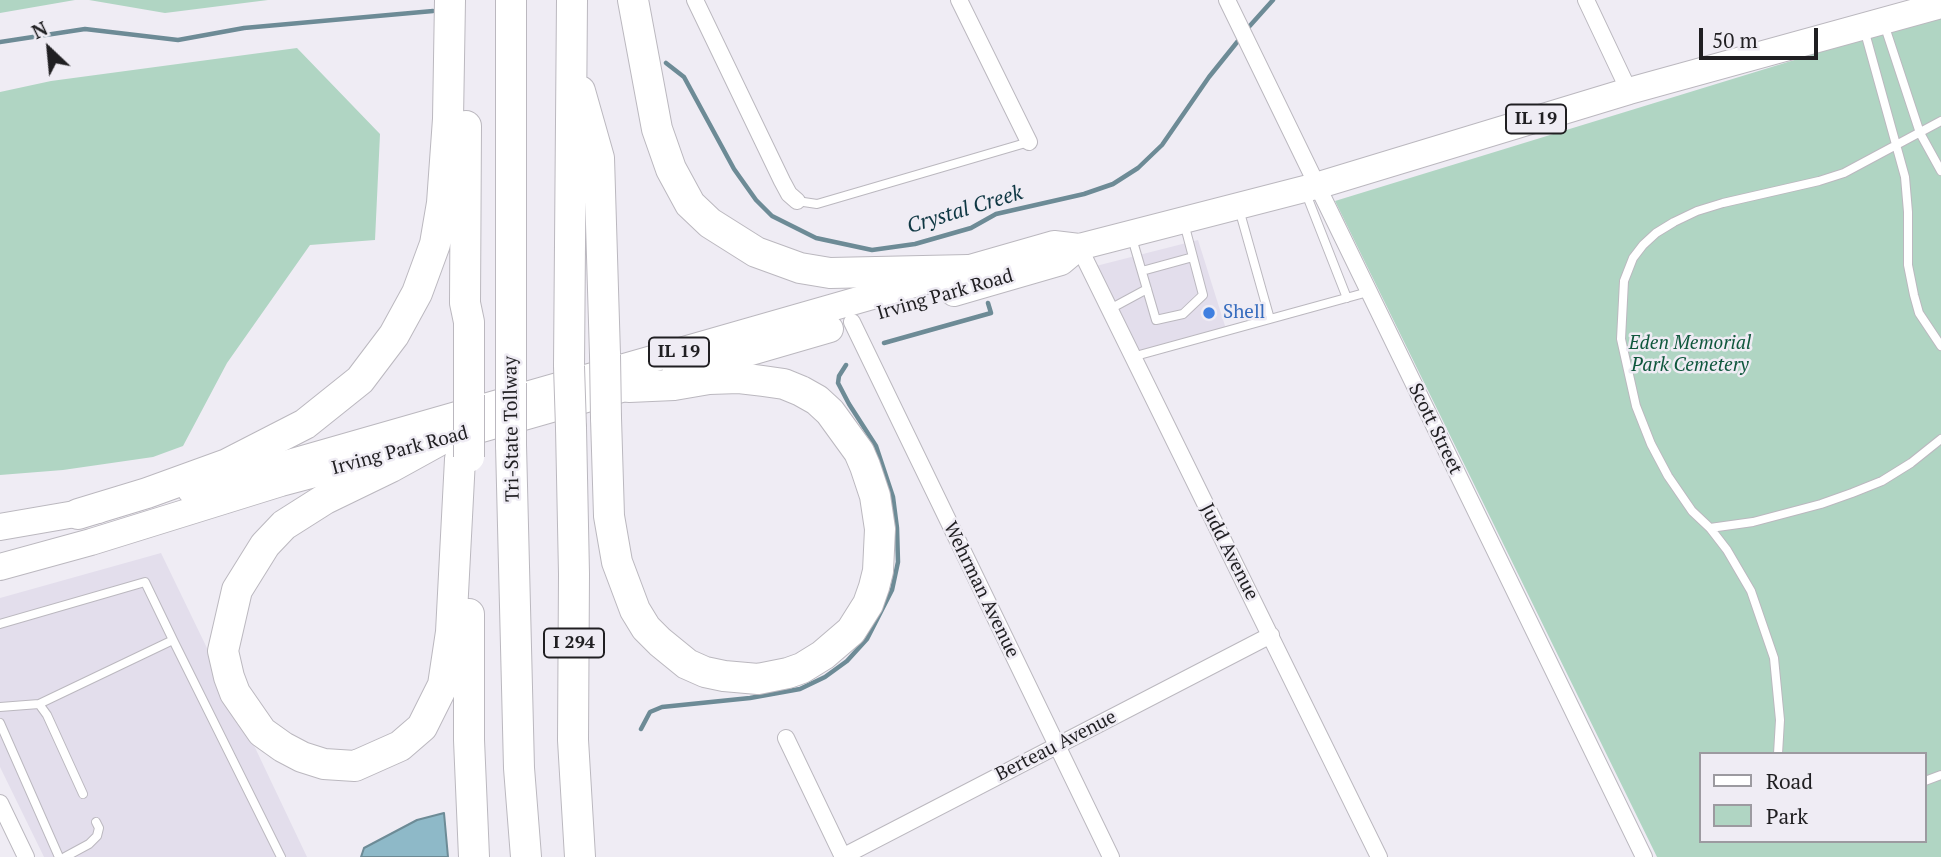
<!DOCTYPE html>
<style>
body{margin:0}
#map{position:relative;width:1941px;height:857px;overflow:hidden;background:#efecf4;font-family:"PT Serif",serif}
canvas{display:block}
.legend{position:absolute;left:1699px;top:752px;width:228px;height:91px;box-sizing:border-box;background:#efecf4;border:2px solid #9c9aa0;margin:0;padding:9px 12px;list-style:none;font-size:21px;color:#201f22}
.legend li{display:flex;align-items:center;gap:14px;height:35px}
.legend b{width:35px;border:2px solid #9c9aa0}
.north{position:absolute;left:14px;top:14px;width:70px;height:70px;-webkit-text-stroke:5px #efecf4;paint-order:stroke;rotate:334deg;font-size:19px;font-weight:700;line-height:28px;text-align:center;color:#201f22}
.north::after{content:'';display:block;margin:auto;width:24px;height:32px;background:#201f22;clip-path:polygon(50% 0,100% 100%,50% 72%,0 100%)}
.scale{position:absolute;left:1699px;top:28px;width:119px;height:32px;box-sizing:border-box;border:4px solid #201f22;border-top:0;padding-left:9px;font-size:21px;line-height:24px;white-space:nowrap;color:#201f22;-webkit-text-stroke:5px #efecf4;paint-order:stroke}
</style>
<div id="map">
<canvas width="1941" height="857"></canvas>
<ul class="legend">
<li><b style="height:9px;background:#fff"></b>Road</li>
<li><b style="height:19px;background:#b0d5c3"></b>Park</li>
</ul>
<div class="north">N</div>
<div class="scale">50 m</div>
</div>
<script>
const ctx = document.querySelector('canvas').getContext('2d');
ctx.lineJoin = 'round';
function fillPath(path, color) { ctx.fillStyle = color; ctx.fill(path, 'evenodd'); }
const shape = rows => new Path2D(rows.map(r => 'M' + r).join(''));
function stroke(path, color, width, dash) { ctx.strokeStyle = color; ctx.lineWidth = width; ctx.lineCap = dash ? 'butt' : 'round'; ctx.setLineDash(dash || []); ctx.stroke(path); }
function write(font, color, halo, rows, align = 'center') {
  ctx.font = font + ' "PT Serif",serif'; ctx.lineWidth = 5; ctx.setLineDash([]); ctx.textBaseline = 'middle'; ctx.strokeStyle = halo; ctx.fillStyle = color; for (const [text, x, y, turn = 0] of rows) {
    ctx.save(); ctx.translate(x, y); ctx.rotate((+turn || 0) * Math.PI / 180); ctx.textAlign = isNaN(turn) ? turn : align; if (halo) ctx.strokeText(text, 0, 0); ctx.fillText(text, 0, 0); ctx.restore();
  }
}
fillPath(shape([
 [1198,240,1226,329,1135,353,1092,267],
 [161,553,250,737,307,857,44,857,0,767,0,598]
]), '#e3deec');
fillPath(shape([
 [0,0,75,0,0,13],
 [89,0,268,0,165,13],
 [1941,15,1941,857,1657,857,1335,201],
 [1701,754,1925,754,1925,841,1701,841],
 [297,48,380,134,375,240,310,245,227,363,183,446,153,457,63,470,0,475,0,92,51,81]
]), '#b0d5c3');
const water = shape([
 [444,813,448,857,361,857,364,848,417,820,444,813]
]);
fillPath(water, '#8eb9c8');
stroke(water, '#6d8b96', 2);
stroke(shape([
 [1247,29,1273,0],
 [0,42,85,29,178,40,244,28,433,11],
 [666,63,684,77,734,169,756,200,772,216,816,238,872,250,915,244,971,228,996,214,1084,194,1113,184,1138,168,1162,145,1209,77,1242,36],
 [884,343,991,313,988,303],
 [641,729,650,712,662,707,750,698,800,689,825,677,847,661,867,639,892,590,898,562,897,528,893,497,876,446,849,404,838,383,839,376,846,365]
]), '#6d8b96', 4.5);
const lane = shape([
 [1884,24,1920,133,1941,171],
 [1864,29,1905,177,1908,212,1908,265,1914,295,1919,313,1941,346],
 [1305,191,1347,298],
 [797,201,817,204,1029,142],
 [1239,209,1270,319],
 [1132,238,1156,320,1183,314,1203,295,1184,223],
 [1142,271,1193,257],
 [1110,309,1147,289],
 [1132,357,1368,292],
 [1710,528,1753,522,1821,504,1852,493,1882,481,1911,463,1941,439],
 [0,624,145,582,173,640,39,704],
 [173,640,281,857],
 [0,707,39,704,47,715,83,794],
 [0,723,59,857],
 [1778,754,1780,720,1774,658,1751,591,1727,550,1710,528,1692,511,1668,476,1651,444,1636,406,1621,339,1624,281,1633,258,1643,245,1656,233,1674,222,1697,211,1723,203,1819,181,1844,173,1941,121],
 [1925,781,1941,775],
 [65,857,89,844,97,836,99,828,96,822]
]);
const street = shape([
 [695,0,782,181,789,194,797,201],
 [959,0,1029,142],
 [1227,0,1644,857],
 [1586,0,1629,91],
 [1079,247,1379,857],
 [852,322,1111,857],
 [786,738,843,857],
 [0,803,26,857],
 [842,857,1271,635]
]);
const primary = shape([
 [954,293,1061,262,1079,247],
 [675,374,830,329],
 [450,438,625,388],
 [191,491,1054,244,1079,247,1316,186,1629,91,1941,5],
 [0,527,98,510],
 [0,567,91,542,281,483,409,449]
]);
const highway = shape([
 [511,0,511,383],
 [633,0,657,129,671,169,690,204,710,223,756,252,800,268,830,273,969,270],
 [580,91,599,158,605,355],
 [466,126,465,303,469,322,469,395],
 [569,366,572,0],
 [606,418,609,516,617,562,635,610,646,628,660,642,687,664,705,672,724,676,758,679,788,673,802,668,823,655,851,631,868,604,874,587,878,571,880,529,875,496,865,466,859,452,830,412,817,400,801,391,784,384,763,381,739,378,709,379,674,385,629,387],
 [571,428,574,574,573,740,580,857],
 [440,440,391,467,325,499,284,525,265,545,237,590,223,651,229,677,235,693,262,732,283,747,302,757,324,764,355,766,400,746,422,727,443,685,451,632,460,459],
 [511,445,519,768,526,857],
 [78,514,147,493,227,464,305,424,360,380,394,335,417,293,435,244,442,203,448,119,450,0],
 [469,614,469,740,474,857]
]);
stroke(lane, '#bbb8bf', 10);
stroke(street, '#bbb8bf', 18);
stroke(primary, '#bbb8bf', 28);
stroke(highway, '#bbb8bf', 32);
stroke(lane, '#fff', 8);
stroke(street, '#fff', 16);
stroke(primary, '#fff', 26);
stroke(highway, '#fff', 30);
const highwayBridge = shape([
 [605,355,606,418],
 [569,366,571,428],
 [511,383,511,445],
 [469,457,469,395]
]);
stroke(highwayBridge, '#bbb8bf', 32, []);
stroke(highwayBridge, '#fff', 30);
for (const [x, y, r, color] of [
 [1209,313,7,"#3f7fe0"]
]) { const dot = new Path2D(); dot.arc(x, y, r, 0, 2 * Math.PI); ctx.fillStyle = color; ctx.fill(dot); stroke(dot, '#efecf4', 2.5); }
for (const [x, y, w] of [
 [1536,119,60],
 [679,352,60],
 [574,643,60]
]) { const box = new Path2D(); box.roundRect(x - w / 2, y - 14.5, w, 29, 5); ctx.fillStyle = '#efecf4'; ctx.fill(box); stroke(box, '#201f22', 2); }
write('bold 18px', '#201f22', null, [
 ["IL 19",1536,119],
 ["IL 19",679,352],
 ["I 294",574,643]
]);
write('19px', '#201f22', '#efecf4', [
 ["Irving Park Road",945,295,-16],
 ["Tri-State Tollway",512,429,-91],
 ["Scott Street",1435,429,64],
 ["Irving Park Road",400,451,-15],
 ["Judd Avenue",1229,552,63],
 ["Wehrman Avenue",981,590,64],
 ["Berteau Avenue",1056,746,-27]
]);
write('19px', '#366cbe', '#efecf4', [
 ["Shell",1223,313]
], 'left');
write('italic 19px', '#0f573d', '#efecf4', [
 ["Eden Memorial",1690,344],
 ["Park Cemetery",1690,366]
]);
write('italic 21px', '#0f3743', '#efecf4', [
 ["Crystal Creek",965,210,-17]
]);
</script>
